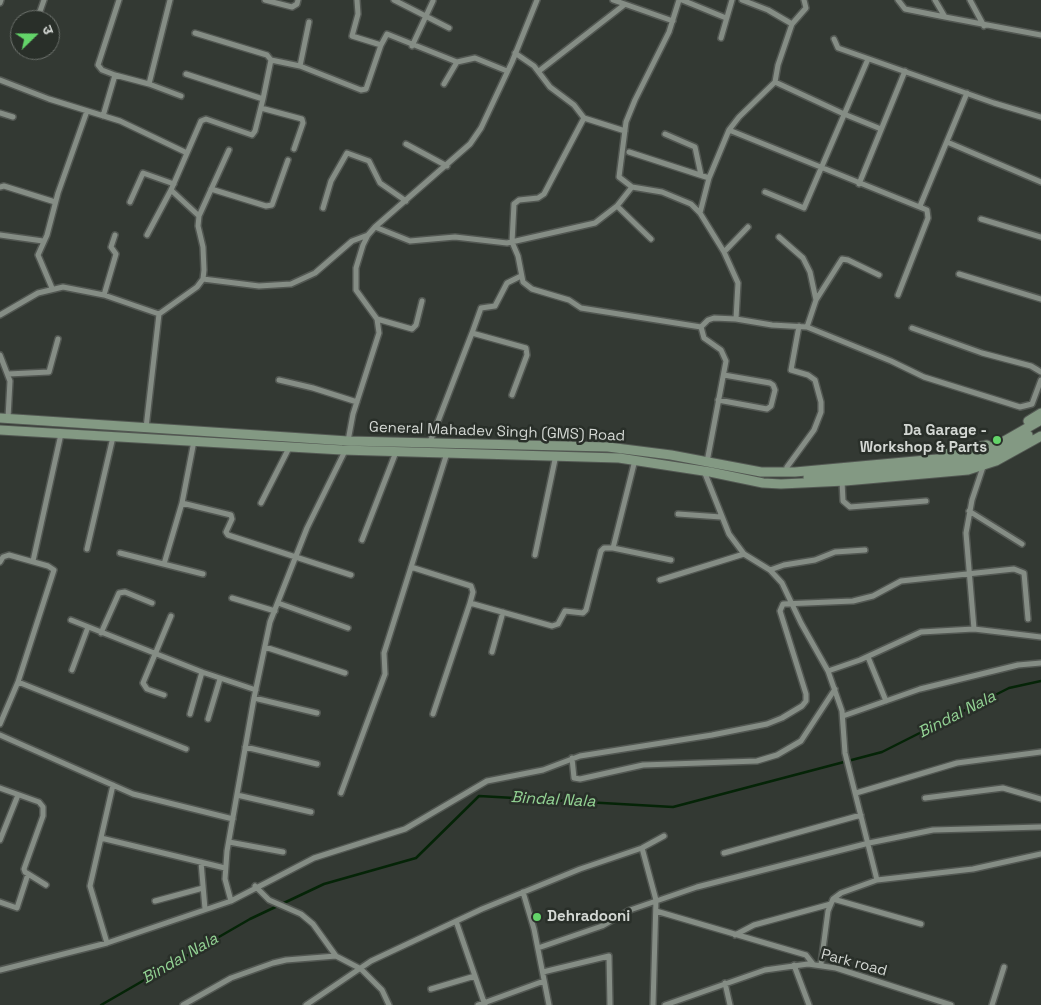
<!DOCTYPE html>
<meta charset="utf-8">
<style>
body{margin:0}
#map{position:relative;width:1041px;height:1005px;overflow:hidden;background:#333933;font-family:"Space Grotesk","Noto Sans Devanagari",sans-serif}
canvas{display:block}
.north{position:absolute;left:10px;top:10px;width:50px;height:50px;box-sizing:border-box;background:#292f29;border:1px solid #6d726d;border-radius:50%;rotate:68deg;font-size:14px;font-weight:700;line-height:20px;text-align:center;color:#d3d7d3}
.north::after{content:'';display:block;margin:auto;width:18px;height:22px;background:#63d469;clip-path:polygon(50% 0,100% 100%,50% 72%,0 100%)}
</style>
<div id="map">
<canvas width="1041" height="1005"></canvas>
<div class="north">उ</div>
</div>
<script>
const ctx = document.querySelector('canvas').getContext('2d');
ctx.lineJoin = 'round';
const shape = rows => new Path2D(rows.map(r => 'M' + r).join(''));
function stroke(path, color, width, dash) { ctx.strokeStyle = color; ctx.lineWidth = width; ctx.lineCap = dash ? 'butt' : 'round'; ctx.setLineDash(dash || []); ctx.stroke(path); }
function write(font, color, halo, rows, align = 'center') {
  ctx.font = font + ' "Space Grotesk",sans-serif'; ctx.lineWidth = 5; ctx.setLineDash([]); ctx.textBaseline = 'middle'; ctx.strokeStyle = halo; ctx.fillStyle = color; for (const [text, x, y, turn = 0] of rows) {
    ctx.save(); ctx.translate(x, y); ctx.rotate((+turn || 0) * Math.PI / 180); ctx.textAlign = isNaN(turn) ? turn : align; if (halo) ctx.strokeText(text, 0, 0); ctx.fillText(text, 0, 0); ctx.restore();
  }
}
stroke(shape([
 [101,1005,250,919,324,884,416,858,479,796,673,807,882,752,1009,688,1041,681]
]), '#052407', 2.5);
const street = shape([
 [119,0,98,65,102,70,115,75,149,84,170,0],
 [265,0,292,7,297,4,298,0],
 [394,0,449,28],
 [613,0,673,21],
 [682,0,726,18],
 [898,0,905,9,945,17],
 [935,0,945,17,1041,35],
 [970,0,984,26],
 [0,3,1,0],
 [37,20,44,0],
 [792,24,806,8,804,0],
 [721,38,732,0],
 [834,39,838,48,994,103,1041,117],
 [381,45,387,34,457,62,475,58,507,71],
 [412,46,433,1],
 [515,53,534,66,550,87,574,105,584,118,625,131],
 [271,60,300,66,361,90,366,89,381,45,352,36,358,14,357,0],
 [300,66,309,22],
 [539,71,624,5],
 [186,74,263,99],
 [0,80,49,99,120,121,187,153],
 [775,82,844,114,881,129],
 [149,84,181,96],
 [444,84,457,62],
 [261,108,302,119,303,123,294,149],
 [0,113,13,117],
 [103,116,115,75],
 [584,118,544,194,538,198,519,200,514,204,512,242,518,256,523,282,532,289,569,300,581,308,701,327],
 [729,130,927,210,928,218,898,295],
 [665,134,695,147,701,175],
 [947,142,1041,182],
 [406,144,447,166],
 [629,152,709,178],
 [859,184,905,71],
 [0,187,4,186,55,202],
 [632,187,619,177,626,122,635,100,669,32,679,0],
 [211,189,266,206,272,205,288,160],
 [765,192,804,208,868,59],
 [130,202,143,173,174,184],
 [617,206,651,239],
 [920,206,967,93],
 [323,208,331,181,347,153,369,161,380,183,406,201],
 [700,213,709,178,729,130,739,117,775,82,778,65,792,24,768,10,742,0],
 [199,216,229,150],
 [981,219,1041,237],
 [375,227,410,241,455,237,507,243,595,223,617,206,632,187,662,192,691,204,700,213,724,252,738,283,736,319,772,325,807,327,891,361,924,377,1020,407,1032,404,1041,380],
 [0,235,43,241],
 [147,235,171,190,201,121,206,119,252,135,255,131,263,99,271,60,267,55,195,33],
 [779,237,803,258,810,272,816,300,807,327],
 [724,252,748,227],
 [959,274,1041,299],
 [203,279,259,286,291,284,315,273,352,241,368,235],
 [52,288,38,255,47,235,58,193,87,111],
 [104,295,116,254,111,247,115,235],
 [816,300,842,259,848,260,879,275],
 [0,315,38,293,63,287,104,295,159,314],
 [377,319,412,329,416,325,422,301],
 [912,328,982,353,1031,366,1041,372],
 [472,333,481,308,495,306,507,283,521,276],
 [0,355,10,381,8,418],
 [8,374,49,372,58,339],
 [279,380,313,388,357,402],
 [718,400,767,409,771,406,775,390,773,385,770,383,724,375],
 [146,428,159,314,197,287,203,279,204,270,203,247,198,226,199,216,171,190],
 [348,441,353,414,379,333,377,319,356,290,356,268,363,245,368,235,375,227,470,144,481,128,512,62,537,0],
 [430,442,472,333,526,348,527,355,512,395],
 [707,462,726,361,721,350,704,338,701,327,708,320,714,318,736,319],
 [787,467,814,430,821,412,821,402,815,380,808,375,791,370,799,326],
 [704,471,729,534,744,554,770,570,782,583,801,623,828,671,842,711,845,753,877,880],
 [842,481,843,501,850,507,926,501],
 [182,503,231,515,232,519,226,532,228,535,351,575],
 [261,503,290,446],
 [969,511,1022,544],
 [678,514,721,517],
 [362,540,396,452],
 [613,548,671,560],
 [87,549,113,437],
 [120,553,203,574],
 [535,555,556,455],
 [33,561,61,434],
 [0,562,3,557,9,555,48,566,54,570,18,682,0,724],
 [164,564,182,503,194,441],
 [411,567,471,586,473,592,470,603,552,626,558,624,565,611,583,613,586,610,601,551,604,548,613,548,635,460],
 [770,570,784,565,815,560,835,552,865,550],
 [660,580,744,554],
 [232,598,275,611],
 [278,603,348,628],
 [71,620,202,672,256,690],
 [974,629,966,533,972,500,983,467],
 [101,633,119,593,125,592,152,603],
 [265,647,345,673],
 [492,652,503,612],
 [868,657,886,701],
 [72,670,88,627],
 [828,671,860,660,921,632,974,629,1041,637],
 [18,682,186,749],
 [164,695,147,689,143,683,171,616],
 [254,698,317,713],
 [190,714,202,672],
 [433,714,470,603],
 [843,716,920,689,1018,665,1041,663],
 [208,719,220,679],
 [0,735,133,794,233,819],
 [245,747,317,764],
 [572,758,574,778,580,779,643,765,757,761,777,755,801,741,835,689],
 [0,788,39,802,43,807,43,816,24,869,25,872,46,885],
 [341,793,385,674,384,653,447,453],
 [856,793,957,763,1041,752],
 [237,795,311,812],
 [925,798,1003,788,1041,799],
 [101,838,225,868],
 [0,840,18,795],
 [229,842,283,852],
 [642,848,656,900,653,1005],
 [724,853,861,815],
 [201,862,205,909],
 [255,886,269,900,301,914,313,924,336,956,361,969,382,990,389,1005],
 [523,892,534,929,549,1005],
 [833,899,921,924],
 [155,901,203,888],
 [231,901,225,879,227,851,254,698,270,622,307,528,346,449],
 [0,902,17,908,28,874],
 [656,911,806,955,813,964],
 [456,921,485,1005],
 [735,935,754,925,831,904],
 [107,943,90,886,113,785],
 [538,948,602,926,630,910,697,887,869,843,933,830,1041,827],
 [821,964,828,911,833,899,841,893,877,880,973,869,1041,854],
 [794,965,809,1005],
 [0,970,107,943,231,901,314,858,405,829,487,781,543,770,580,756,712,735,767,724,782,718,802,706,806,701,806,694,780,611,783,604,853,601,873,596,901,581,1014,569,1024,573,1028,619],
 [543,972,609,956,610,1005],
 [725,983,730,1005],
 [431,989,475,976],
 [183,1005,231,978,273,963,286,960,336,956],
 [306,1005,371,961,482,909,580,869,642,848,664,836],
 [478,1005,544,981],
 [665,1005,765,970,808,964,836,968,951,1005],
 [992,1005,1004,967]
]);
const secondary = shape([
 [0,418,348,441,608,447,671,455,761,472,795,472,970,456,999,444,1041,420],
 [1028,421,1041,413],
 [0,430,342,450,619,458,710,472,763,483,781,484,845,481,968,470,996,461,1041,436],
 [948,453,987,445],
 [808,477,963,464,984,459,1028,435]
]);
stroke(street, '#525752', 8);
stroke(secondary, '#525752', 11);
stroke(street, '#858d85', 5);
stroke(secondary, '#839983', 9);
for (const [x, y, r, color] of [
 [997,440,5,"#63d469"],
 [537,917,5,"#63d469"]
]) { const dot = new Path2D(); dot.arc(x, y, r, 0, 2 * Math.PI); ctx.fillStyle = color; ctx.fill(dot); stroke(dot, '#292f29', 2); }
write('bold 15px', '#d3d7d3', '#292f29', [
 ["Da Garage -",987,431],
 ["Workshop & Parts",987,448],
 ["Dehradooni",547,917,"left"]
], 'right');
write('15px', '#d3d7d3', '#292f29', [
 ["General Mahadev Singh (GMS) Road",497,432,2],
 ["Park road",854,963,15]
]);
write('italic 16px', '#93d394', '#292f29', [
 ["Bindal Nala",957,715,-27],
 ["Bindal Nala",553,800,3],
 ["Bindal Nala",180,959,-30]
]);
</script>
